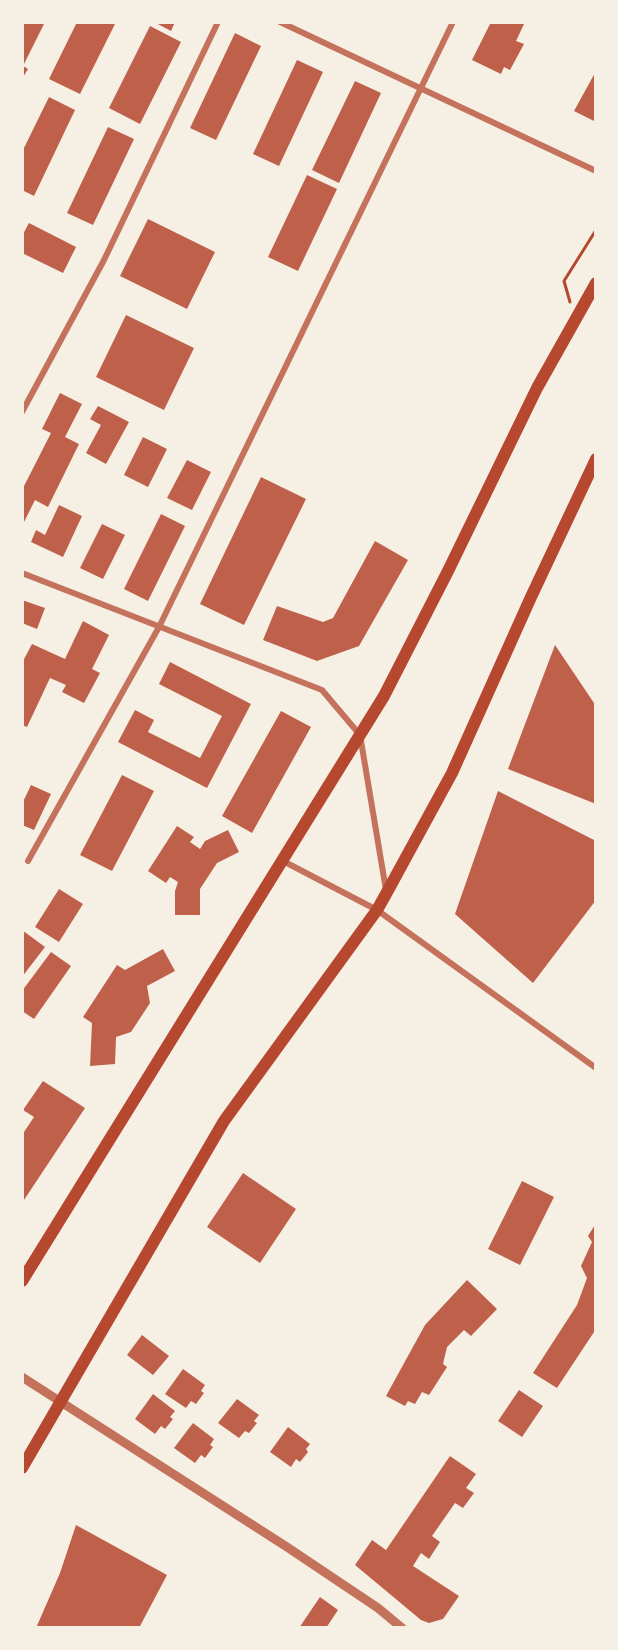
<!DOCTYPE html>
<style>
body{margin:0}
#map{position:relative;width:618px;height:1650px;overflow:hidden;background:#f6efe4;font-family:"Roboto Serif",serif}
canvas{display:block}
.frame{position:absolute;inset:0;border:24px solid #f6efe4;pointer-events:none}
</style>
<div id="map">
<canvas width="618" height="1650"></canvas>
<div class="frame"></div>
</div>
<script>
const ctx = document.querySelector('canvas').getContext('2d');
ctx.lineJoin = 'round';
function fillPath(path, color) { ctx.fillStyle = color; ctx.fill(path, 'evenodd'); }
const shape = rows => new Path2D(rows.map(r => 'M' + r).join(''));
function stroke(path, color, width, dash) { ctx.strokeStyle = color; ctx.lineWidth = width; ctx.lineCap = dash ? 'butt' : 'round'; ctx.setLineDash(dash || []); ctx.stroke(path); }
fillPath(shape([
 [22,22,45,22,23,66,28,69,22,79],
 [77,22,116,22,80,94,49,79],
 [154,22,175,22,171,31],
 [491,22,525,22,516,41,524,44,510,70,504,67,501,74,472,60],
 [150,26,181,42,140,124,109,108],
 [235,33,261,46,216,140,190,128],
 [297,60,323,72,279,166,253,154],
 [596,71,596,122,574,111],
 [355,81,381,93,339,183,312,170],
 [49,97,75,110,34,196,22,190,22,152],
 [108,127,134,139,93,225,67,213],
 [307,175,337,189,298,271,268,257],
 [148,219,215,252,187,309,120,276],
 [29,223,76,247,63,273,22,253,22,236],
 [126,315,194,348,164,410,96,377],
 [60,393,82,404,65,437,79,444,48,507,35,500,22,526,22,490,51,433,42,429],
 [98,406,129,422,106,464,86,453,101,425,90,419],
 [143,437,167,449,148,487,124,475],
 [187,460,211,472,192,510,167,498],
 [261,477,306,499,244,625,200,604],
 [59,505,82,516,63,557,31,542,36,530,45,535],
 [161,514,185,526,148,601,124,589],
 [102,524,125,535,103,579,80,568],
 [375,541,408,560,359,646,317,661,263,640,277,606,323,622,333,618],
 [22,600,45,608,37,629,22,623],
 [83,621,109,635,92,669,100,673,84,703,62,692,66,685,50,678,27,727,22,725,22,663,32,644,65,659],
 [555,645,596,706,596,804,508,769],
 [170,662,251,704,207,788,118,742,135,710,154,720,148,732,200,758,222,716,159,684],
 [281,711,311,727,252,833,222,816],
 [122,775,154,791,112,871,80,855],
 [31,785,51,794,34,830,22,825,22,804],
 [498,791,596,841,596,900,533,983,455,914],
 [177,826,194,837,190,842,200,849,205,841,228,830,239,852,217,863,200,889,200,915,175,915,175,891,178,882,170,877,166,883,148,871],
 [59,889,83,904,59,942,35,927],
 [22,930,45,947,22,977],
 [163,949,175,971,147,986,150,1003,131,1032,116,1037,115,1064,90,1066,92,1023,83,1017,117,965,125,970],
 [51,952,71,966,34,1019,22,1011,22,991],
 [43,1081,85,1108,22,1203,22,1135,34,1117,23,1110],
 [243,1173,296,1209,260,1263,207,1227],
 [522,1181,554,1197,520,1265,488,1249],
 [596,1223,596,1329,557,1388,533,1373,577,1305,587,1278,581,1266,592,1242,588,1236],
 [467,1280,497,1309,471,1336,464,1330,447,1347,443,1364,447,1367,429,1395,422,1392,415,1404,408,1401,405,1406,386,1396,425,1325],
 [142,1335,169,1356,153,1375,127,1355],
 [183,1369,205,1385,201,1391,204,1393,196,1404,191,1401,186,1408,165,1394],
 [519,1390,543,1406,522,1437,498,1421],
 [153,1394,175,1411,170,1417,173,1419,165,1429,161,1426,155,1434,135,1419],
 [237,1399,259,1415,254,1421,257,1423,249,1433,245,1431,239,1438,218,1423],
 [193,1423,214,1439,210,1445,213,1447,205,1458,201,1455,195,1463,174,1448],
 [288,1427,310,1444,306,1449,308,1452,300,1462,296,1459,291,1467,270,1452],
 [450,1456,476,1474,466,1488,474,1493,463,1508,455,1503,432,1536,440,1542,429,1559,421,1553,413,1566,459,1596,443,1619,429,1623,421,1620,355,1565,372,1540,386,1550],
 [76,1525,167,1575,139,1628,36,1628,60,1573],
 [320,1597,338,1610,326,1628,299,1628]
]), '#bf614a');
stroke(shape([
 [570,302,564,281,596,230]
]), '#b5482f', 3);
stroke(shape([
 [280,22,596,171],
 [22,412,104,260,218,22],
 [22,573,322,690,360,735,386,890],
 [28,861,159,627,453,22],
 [283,861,377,910,596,1068]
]), '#c5725c', 6);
stroke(shape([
 [22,1377,287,1547,378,1608,402,1628]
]), '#c5725c', 9);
stroke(shape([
 [22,1281,384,696,448,571,537,388,596,283],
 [22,1468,224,1121,377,910,386,894,452,773,531,597,596,459]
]), '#b5482f', 12);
</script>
